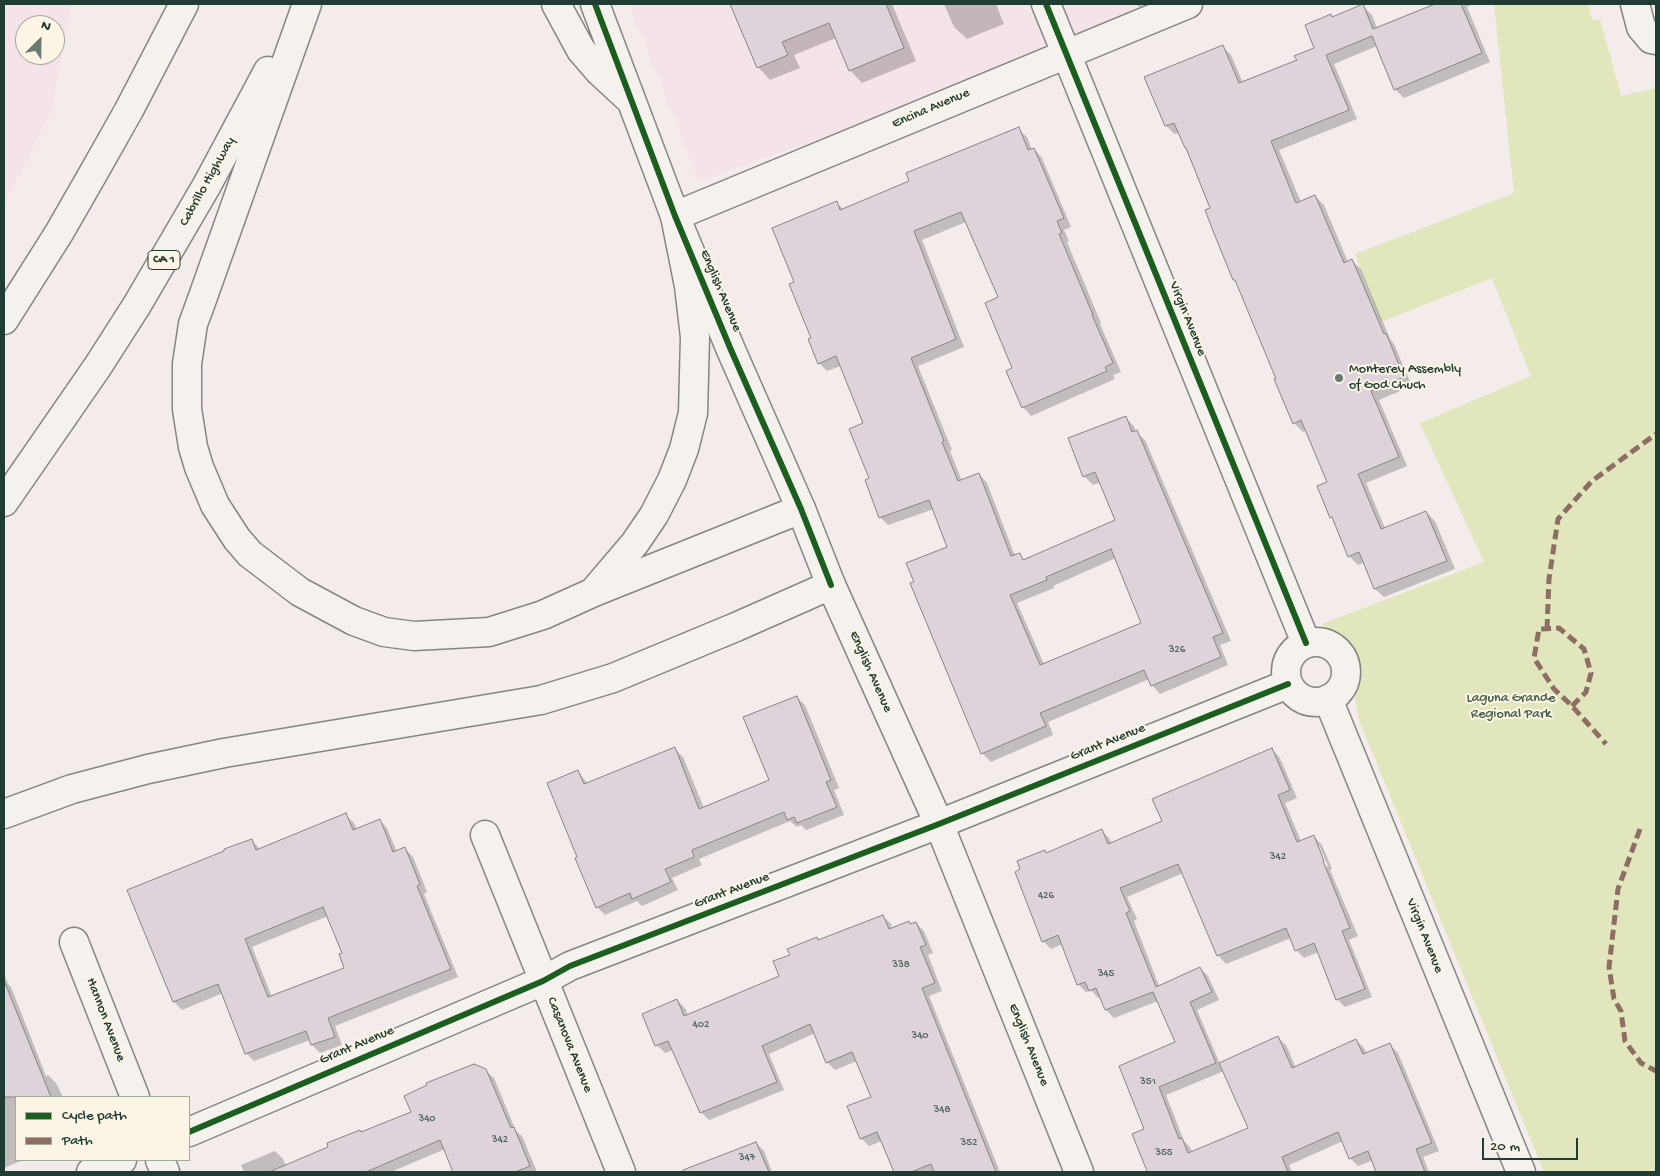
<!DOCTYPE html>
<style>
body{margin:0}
#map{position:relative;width:1660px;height:1176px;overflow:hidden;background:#f4ebeb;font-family:"Gochi Hand",sans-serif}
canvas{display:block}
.frame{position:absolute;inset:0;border:5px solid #1f3d34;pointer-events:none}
.legend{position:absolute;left:15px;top:1096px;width:175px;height:65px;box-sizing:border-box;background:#fcf5e5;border:1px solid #a4ab9e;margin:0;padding:6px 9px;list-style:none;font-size:15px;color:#1f3d34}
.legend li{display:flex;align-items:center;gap:10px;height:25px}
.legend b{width:25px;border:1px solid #a4ab9e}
.north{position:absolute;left:15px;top:15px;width:50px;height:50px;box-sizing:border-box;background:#fcf5e5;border:1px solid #a4ab9e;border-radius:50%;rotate:23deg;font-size:14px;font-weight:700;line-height:20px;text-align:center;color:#1f3d34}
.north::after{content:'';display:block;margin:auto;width:18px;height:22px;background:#6a7a74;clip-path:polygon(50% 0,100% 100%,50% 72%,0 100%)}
.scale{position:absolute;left:1482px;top:1138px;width:96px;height:22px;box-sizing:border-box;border:2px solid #1f3d34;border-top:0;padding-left:6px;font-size:15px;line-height:18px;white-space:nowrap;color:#1f3d34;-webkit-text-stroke:4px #fcf5e5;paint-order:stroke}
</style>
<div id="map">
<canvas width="1660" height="1176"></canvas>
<div class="frame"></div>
<ul class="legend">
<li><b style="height:6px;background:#1b5e20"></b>Cycle path</li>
<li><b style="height:6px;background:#8d6e63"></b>Path</li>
</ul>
<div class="north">N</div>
<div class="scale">20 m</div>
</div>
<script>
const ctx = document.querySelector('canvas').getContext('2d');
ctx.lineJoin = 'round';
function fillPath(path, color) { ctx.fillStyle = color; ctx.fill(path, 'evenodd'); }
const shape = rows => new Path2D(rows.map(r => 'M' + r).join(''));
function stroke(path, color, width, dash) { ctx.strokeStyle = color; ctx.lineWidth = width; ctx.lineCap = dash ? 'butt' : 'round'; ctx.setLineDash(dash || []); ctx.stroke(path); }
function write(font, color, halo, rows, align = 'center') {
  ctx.font = font + ' "Gochi Hand",sans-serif'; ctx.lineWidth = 4; ctx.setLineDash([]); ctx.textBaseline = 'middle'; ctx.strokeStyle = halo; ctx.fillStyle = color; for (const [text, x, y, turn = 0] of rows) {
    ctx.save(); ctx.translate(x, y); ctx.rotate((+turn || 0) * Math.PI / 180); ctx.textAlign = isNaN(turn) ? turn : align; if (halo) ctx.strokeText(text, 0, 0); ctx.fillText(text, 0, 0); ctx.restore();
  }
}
fillPath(shape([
 [4,4,71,4,52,110,4,205],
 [25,25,55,25,55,55,25,55],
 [629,4,1188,4,1066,53,699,181]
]), '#f5e3ea');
fillPath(shape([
 [1494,4,1588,4,1592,20,1600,19,1621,96,1656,88,1656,1172,1544,1172,1359,720,1355,699,1358,679,1357,665,1349,650,1322,624,1484,562,1420,423,1531,376,1492,278,1381,322,1355,254,1514,193]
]), '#e2e6bc');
fillPath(shape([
 [731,4,892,4,916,61,862,83,850,70,836,38,794,55,800,68,770,80,758,67],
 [944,4,996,4,1004,24,967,39,954,27],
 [1136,4,1146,4,1139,7],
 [1435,4,1474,4,1467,7,1490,62,1404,98,1395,89,1377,46,1334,64,1357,119,1279,150,1301,202,1315,196,1324,205,1348,262,1352,261,1361,269,1390,339,1394,344,1412,386,1379,400,1407,466,1366,483,1385,528,1426,512,1435,521,1455,569,1384,597,1375,589,1365,562,1358,565,1349,556,1319,486,1328,482,1307,430,1303,432,1294,423,1188,150,1179,133,1175,134,1166,126,1146,77,1222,46,1231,55,1243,83,1299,60,1316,49,1331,16,1333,18,1363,6,1372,15,1377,28],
 [1018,129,1027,137,1032,150,1034,149,1042,158,1071,227,1064,230,1069,241,1067,242,1101,323,1100,324,1121,372,1113,375,1115,379,1031,416,1023,407,999,298,966,222,922,240,964,347,918,366,952,450,950,451,962,481,979,474,987,483,1015,556,1019,554,1025,560,1117,521,1101,482,1093,485,1084,476,1125,418,1134,426,1136,432,1145,440,1231,641,1220,645,1228,665,1160,694,1152,685,1149,679,1048,722,1053,735,991,762,982,753,911,584,916,582,948,547,934,509,888,525,880,517,865,424,841,366,827,371,819,363,795,282,837,203,844,210,911,182],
 [1116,558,1143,624,1044,664,1017,603,1054,588,1053,586],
 [796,697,805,705,839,788,834,790,844,815,806,830,801,825,797,827,790,821,699,859,702,865,672,878,678,890,642,906,637,901,605,915,597,907,579,857,578,772,588,784,675,749,683,757,704,808,771,780],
 [1272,749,1280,758,1297,798,1285,803,1301,841,1314,837,1322,845,1332,869,1330,870,1358,936,1349,940,1372,997,1345,1007,1337,999,1319,952,1304,958,1296,950,1291,938,1226,964,1218,955,1183,873,1127,897,1137,919,1134,921,1159,986,1200,968,1208,976,1219,1000,1197,1010,1220,1064,1278,1038,1286,1045,1296,1068,1356,1040,1364,1048,1367,1054,1390,1045,1398,1053,1439,1151,1423,1157,1429,1172,1378,1172,1373,1160,1358,1166,1350,1158,1343,1141,1289,1165,1292,1172,1246,1172,1230,1137,1250,1129,1224,1071,1166,1095,1184,1141,1190,1147,1200,1172,1148,1172,1133,1135,1146,1130,1120,1067,1177,1043,1158,1001,1114,1018,1106,1010,1101,997,1098,998,1091,990,1086,992,1078,984,1063,944,1051,949,1043,941,1045,852,1047,854,1101,830,1109,838,1112,844,1164,822],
 [1316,845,1319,845,1328,866,1326,867],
 [346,815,354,823,357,829,379,820,387,828,397,852,405,849,413,857,427,892,424,894,458,977,335,1026,342,1045,320,1053,312,1045,310,1040,254,1061,246,1053,223,993,182,1010,174,1002,251,840,260,849],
 [328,916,344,954,346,969,272,997,252,947],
 [883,916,891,924,892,929,909,922,911,925,916,923,924,931,933,953,928,955,942,991,929,996,1000,1172,895,1172,882,1141,869,1146,861,1138,872,1098,857,1061,835,1070,827,1062,815,1033,769,1054,784,1090,709,1120,701,1112,673,1050,665,1053,657,1045,677,1000,685,1008,688,1015,780,976,791,956,817,938,819,941],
 [4,973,8,984,11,987,46,1076,48,1075,56,1083,63,1097,16,1097,16,1160,23,1160,4,1168],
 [485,1070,494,1078,516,1131,522,1136,537,1172,454,1172,445,1149,391,1172,244,1172,241,1165,275,1151,283,1159,286,1166,412,1112],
 [756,1143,764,1151,772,1172,707,1172,704,1164]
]), '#0003');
const building = shape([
 [730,4,886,4,904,48,849,71,829,23,782,42,788,55,757,68,730,4],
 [1363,4,1373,29,1435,4,1461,4,1482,53,1394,90,1372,36,1326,55,1349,110,1271,141,1296,203,1315,195,1344,263,1352,259,1384,334,1386,333,1404,377,1371,391,1399,457,1358,474,1381,529,1426,511,1447,561,1374,589,1359,552,1348,557,1332,517,1330,518,1317,486,1327,482,1301,420,1293,424,1274,379,1276,379,1235,280,1233,280,1215,236,1205,210,1210,208,1186,148,1185,148,1174,123,1165,126,1144,77,1223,45,1239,83,1297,60,1294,56,1314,48,1305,25,1331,14,1332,17,1363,4],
 [1019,127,1028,150,1034,148,1064,218,1057,221,1062,233,1059,234,1093,315,1092,315,1113,363,1105,367,1107,371,1022,408,1006,371,1012,368,985,303,998,297,961,212,914,231,956,339,911,358,944,441,942,442,958,481,979,473,1011,556,1020,553,1023,560,1115,520,1095,472,1083,477,1068,438,1126,416,1132,432,1137,430,1223,633,1213,637,1221,657,1151,686,1144,670,1040,713,1046,726,981,754,910,583,914,582,906,563,947,547,929,500,879,518,865,480,869,478,849,429,863,423,836,356,818,364,808,339,811,338,789,284,794,282,772,228,837,201,840,210,909,181,906,173,1019,127],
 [1111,549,1141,623,1040,665,1010,595,1047,580,1046,577,1111,549],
 [797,696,831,780,826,782,837,807,797,823,794,817,787,820,784,812,692,850,694,857,665,869,671,882,632,899,630,893,596,908,575,858,577,857,547,783,578,770,584,784,675,747,699,809,769,780,743,717,797,696],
 [1272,748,1290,790,1278,795,1297,842,1314,835,1324,861,1323,861,1350,928,1342,931,1365,989,1336,1000,1314,943,1295,951,1286,928,1217,956,1178,864,1120,888,1130,911,1126,913,1156,987,1200,967,1212,992,1190,1002,1216,1063,1159,1087,1179,1139,1182,1138,1188,1153,1248,1128,1219,1063,1278,1036,1292,1068,1356,1039,1363,1054,1390,1043,1432,1143,1416,1149,1425,1172,1376,1172,1368,1151,1349,1159,1338,1132,1282,1157,1288,1172,1144,1172,1147,1171,1132,1134,1144,1129,1119,1066,1175,1042,1153,992,1105,1010,1096,988,1089,991,1085,982,1077,985,1058,935,1042,942,1015,872,1020,869,1017,861,1045,850,1046,853,1102,829,1108,844,1162,821,1152,799,1272,748],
 [346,813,353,830,380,819,393,852,405,847,420,884,417,886,451,969,328,1018,335,1037,311,1045,306,1031,245,1054,218,984,173,1002,127,890,224,851,224,849,252,839,256,850,346,813],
 [323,907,342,953,339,954,344,968,268,997,245,939,323,907],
 [883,915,889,929,909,921,910,924,916,922,926,945,920,947,935,983,922,988,996,1172,934,1172,931,1164,911,1172,894,1172,877,1132,860,1139,847,1106,871,1097,852,1052,826,1063,810,1024,762,1046,777,1082,700,1113,668,1041,655,1046,642,1014,677,999,684,1016,779,976,773,961,790,955,787,949,817,937,818,940,883,915],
 [4,983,5,983,51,1097,4,1097,4,983],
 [474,1064,486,1069,511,1128,514,1127,530,1166,515,1172,453,1172,440,1140,366,1172,269,1172,328,1147,327,1143,360,1130,361,1132,411,1112,404,1096,427,1085,426,1083,474,1064],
 [756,1142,769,1172,683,1172,683,1170,756,1142]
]);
fillPath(building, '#ded3da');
stroke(building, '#848684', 1);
const minor = shape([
 [1046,4,1306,643],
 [1635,4,1641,27,1651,39,1656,40],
 [675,216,1188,4],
 [831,585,939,824,1079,1172],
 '1286 672a30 30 0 1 1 60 0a30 30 0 1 1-60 0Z',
 [1328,699,1521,1172],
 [485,835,621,1172],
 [74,942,135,1097],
 [189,1132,543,981,570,966,939,824,1288,684],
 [160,1160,165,1172],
 [91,1172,122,1160]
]);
const major = shape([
 [556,4,581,50,600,72,627,97],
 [595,4,675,216,731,350,801,509,831,585]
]);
const highway = shape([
 [307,4,200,305,193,324,187,364,187,409,193,447,199,467,215,505,237,539,250,554,300,592,354,621,384,632,414,636,489,632,543,615,594,592,801,509],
 [4,320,59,233,94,172,129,110,184,4],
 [4,502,98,366,137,305,207,185,268,71],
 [595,590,635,543,654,515,672,480,684,449,693,413,695,337,689,286,675,216],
 [4,814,72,789,148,769,224,753,541,700,613,678,736,627,831,585]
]);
stroke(minor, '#848684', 31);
stroke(major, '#848684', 31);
stroke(highway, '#848684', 31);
stroke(minor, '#f5f1ec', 28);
stroke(major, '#f5f1ec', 28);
stroke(highway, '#f5f1ec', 28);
stroke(shape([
 [1547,629,1549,579,1558,519,1592,481,1656,434],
 [1572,706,1586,692,1591,673,1584,649,1559,628,1539,629,1534,658,1554,689,1572,706,1606,744],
 [1640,829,1618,889,1609,967,1614,999,1621,1011,1625,1041,1641,1063,1656,1071]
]), '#8d6e63', 5, [10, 5]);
stroke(shape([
 [595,4,675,216,731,350,801,509,831,585],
 [1046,4,1306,643],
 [189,1132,543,981,570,966,939,824,1288,684]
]), '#1b5e20', 6);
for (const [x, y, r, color] of [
 [1339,378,5,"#6a7a74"]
]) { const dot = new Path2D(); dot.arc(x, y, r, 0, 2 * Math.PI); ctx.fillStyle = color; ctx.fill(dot); stroke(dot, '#fcf5e5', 2); }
write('11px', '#526560', null, [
 ["326",1177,650],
 ["342",1278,857],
 ["426",1046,896],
 ["338",901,965],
 ["345",1106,974],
 ["402",701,1025],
 ["340",920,1036],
 ["351",1148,1082],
 ["348",942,1110],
 ["340",427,1119],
 ["342",500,1140],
 ["352",969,1143],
 ["355",1164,1153],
 ["347",747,1158]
]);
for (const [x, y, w] of [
 [164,260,32]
]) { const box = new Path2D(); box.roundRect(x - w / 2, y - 9.5, w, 19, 4); ctx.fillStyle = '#fcf5e5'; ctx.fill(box); stroke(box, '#1f3d34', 1); }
write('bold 12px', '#1f3d34', null, [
 ["CA 1",164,260]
]);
write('14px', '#1f3d34', '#fcf5e5', [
 ["Encina Avenue",931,109,-23],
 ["Cabrillo Highway",208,182,-61],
 ["English Avenue",720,291,67],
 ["Virgin Avenue",1187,319,68],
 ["English Avenue",870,672,66],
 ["Grant Avenue",1108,743,-22],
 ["Grant Avenue",732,891,-21],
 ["Virgin Avenue",1424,936,68],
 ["Hannon Avenue",105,1020,69],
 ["Casanova Avenue",569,1045,68],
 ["English Avenue",1028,1045,68],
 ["Grant Avenue",357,1046,-23]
]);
write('14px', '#1f3d34', '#fcf5e5', [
 ["Monterey Assembly",1349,370],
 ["of God Chuch",1349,386]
], 'left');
write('14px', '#435e47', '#fcf5e5', [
 ["Laguna Grande",1511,699],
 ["Regional Park",1511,715]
]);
</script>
